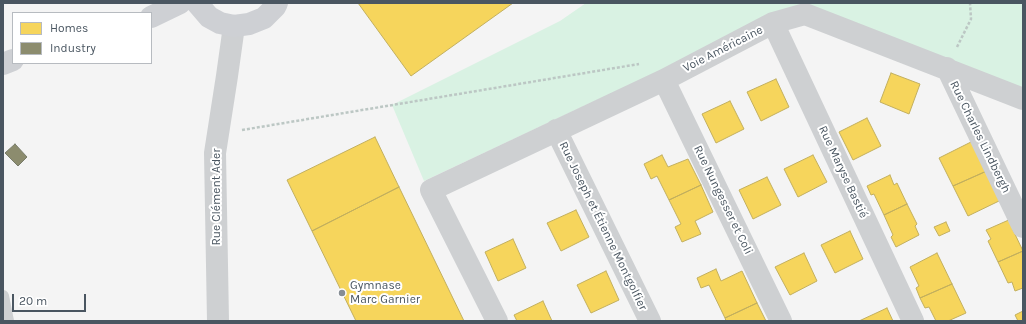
<!DOCTYPE html>
<meta charset="utf-8">
<style>
body{margin:0}
#map{position:relative;width:1026px;height:324px;overflow:hidden;background:#f4f4f4;font-family:Karla,sans-serif}
canvas{display:block}
.frame{position:absolute;inset:0;border:4px solid #4a5661;pointer-events:none}
.legend{position:absolute;left:12px;top:12px;width:140px;height:52px;box-sizing:border-box;background:#fff;border:1px solid #b7bbc0;margin:0;padding:5px 7px;list-style:none;font-size:12px;color:#4a5661}
.legend li{display:flex;align-items:center;gap:8px;height:20px}
.legend b{width:20px;border:1px solid #b7bbc0}
.scale{position:absolute;left:12px;top:294px;width:74px;height:18px;box-sizing:border-box;border:2px solid #4a5661;border-top:0;padding-left:5px;font-size:12px;line-height:14px;white-space:nowrap;color:#4a5661;-webkit-text-stroke:3px #fff;paint-order:stroke}
</style>
<div id="map">
<canvas width="1026" height="324"></canvas>
<div class="frame"></div>
<ul class="legend">
<li><b style="height:11px;background:#f6d55c"></b>Homes</li>
<li><b style="height:11px;background:#8c8c6e"></b>Industry</li>
</ul>
<div class="scale">20 m</div>
</div>
<script>
const ctx = document.querySelector('canvas').getContext('2d');
ctx.lineJoin = 'round';
function fillPath(path, color) { ctx.fillStyle = color; ctx.fill(path, 'evenodd'); }
const shape = rows => new Path2D(rows.map(r => 'M' + r).join(''));
function stroke(path, color, width, dash) { ctx.strokeStyle = color; ctx.lineWidth = width; ctx.lineCap = dash ? 'butt' : 'round'; ctx.setLineDash(dash || []); ctx.stroke(path); }
function write(font, color, halo, rows, align = 'center') {
  ctx.font = font + ' Karla,sans-serif'; ctx.lineWidth = 4; ctx.setLineDash([]); ctx.textBaseline = 'middle'; ctx.strokeStyle = halo; ctx.fillStyle = color; for (const [text, x, y, turn = 0] of rows) {
    ctx.save(); ctx.translate(x, y); ctx.rotate((+turn || 0) * Math.PI / 180); ctx.textAlign = isNaN(turn) ? turn : align; if (halo) ctx.strokeText(text, 0, 0); ctx.fillText(text, 0, 0); ctx.restore();
  }
}
fillPath(shape([
 [586,3,1023,3,1023,92,807,6,586,105,424,181,392,105,560,21]
]), '#d9f2e3');
const homes = shape([
 [358,3,513,3,411,76,358,3],
 [891,73,920,84,909,114,880,102,891,73],
 [776,79,789,107,761,121,747,92,776,79],
 [730,101,744,129,716,143,702,114,730,101],
 [867,118,881,146,853,160,839,132,867,118],
 [375,137,399,187,312,231,287,180,375,137],
 [971,142,989,170,953,186,939,158,971,142],
 [662,155,668,167,688,159,701,185,669,200,657,176,651,179,644,164,662,155],
 [813,155,827,182,798,197,784,169,813,155],
 [989,170,999,201,968,216,953,186,989,170],
 [890,175,894,185,897,183,907,204,884,215,874,194,871,195,867,186,890,175],
 [767,177,781,205,753,219,739,190,767,177],
 [701,185,713,212,695,221,701,234,682,242,675,227,681,224,669,200,701,185],
 [399,187,464,321,356,321,312,231,399,187],
 [907,204,917,224,915,226,919,235,896,247,891,237,893,235,884,215,907,204],
 [576,210,589,237,561,251,547,223,576,210],
 [1011,219,1013,230,1023,251,998,262,988,241,991,239,986,230,1011,219],
 [946,222,950,231,939,236,934,227,946,222],
 [850,231,863,259,835,273,821,245,850,231],
 [513,239,526,268,498,281,485,252,513,239],
 [1023,251,1023,288,1015,291,1012,282,1008,283,998,262,1023,251],
 [804,253,817,281,790,295,775,267,804,253],
 [937,253,952,284,920,298,916,288,919,286,910,267,937,253],
 [716,269,721,281,742,271,757,303,725,318,709,285,701,288,697,278,716,269],
 [606,271,619,300,591,313,577,285,606,271],
 [952,284,966,313,948,321,936,321,929,307,925,308,920,298,952,284],
 [543,301,552,321,517,321,514,315,543,301],
 [757,303,766,321,726,321,725,318,757,303],
 [887,308,893,321,859,321,887,308],
 [1023,311,1023,321,1018,321,1015,315,1023,311]
]);
fillPath(homes, '#f6d55c');
stroke(homes, '#c2af5e', 1);
const industry = shape([
 [15,144,27,157,18,166,5,153,15,144]
]);
fillPath(industry, '#8c8c6e');
stroke(industry, '#787c6a', 1);
stroke(shape([
 [957,47,971,19,970,3],
 [242,130,639,64]
]), '#bcc7c4', 2.5, [3, 2]);
stroke(shape([
 [3,296,8,321]
]), '#ced0d2', 12);
stroke(shape([
 [773,23,913,321],
 [947,68,1023,227],
 [664,80,781,321],
 [556,130,650,321],
 [218,321,215,153,227,76,234,26],
 [497,321,431,190,664,80,773,23,805,14,1023,99]
]), '#ced0d2', 22);
stroke(shape([
 [197,3,209,17,220,23,234,26,249,24,264,18,275,7,277,3],
 [151,17,180,3],
 [3,64,13,60]
]), '#ced0d4', 22);
for (const [x, y, r, color] of [
 [342,293,4,"#868d94"]
]) { const dot = new Path2D(); dot.arc(x, y, r, 0, 2 * Math.PI); ctx.fillStyle = color; ctx.fill(dot); stroke(dot, '#fff', 1.5); }
write('12px', '#4a5661', '#fff', [
 ["Voie Américaine",723,49,-27],
 ["Rue Charles Lindbergh",980,137,64],
 ["Rue Maryse Bastié",843,172,65],
 ["Rue Clément Ader",217,197,-90],
 ["Rue Nungesser et Coli",723,200,64],
 ["Rue Joseph et Étienne Montgolfier",603,226,64]
]);
write('12px', '#4a5661', '#fff', [
 ["Gymnase",350,286],
 ["Marc Garnier",350,300]
], 'left');
</script>
